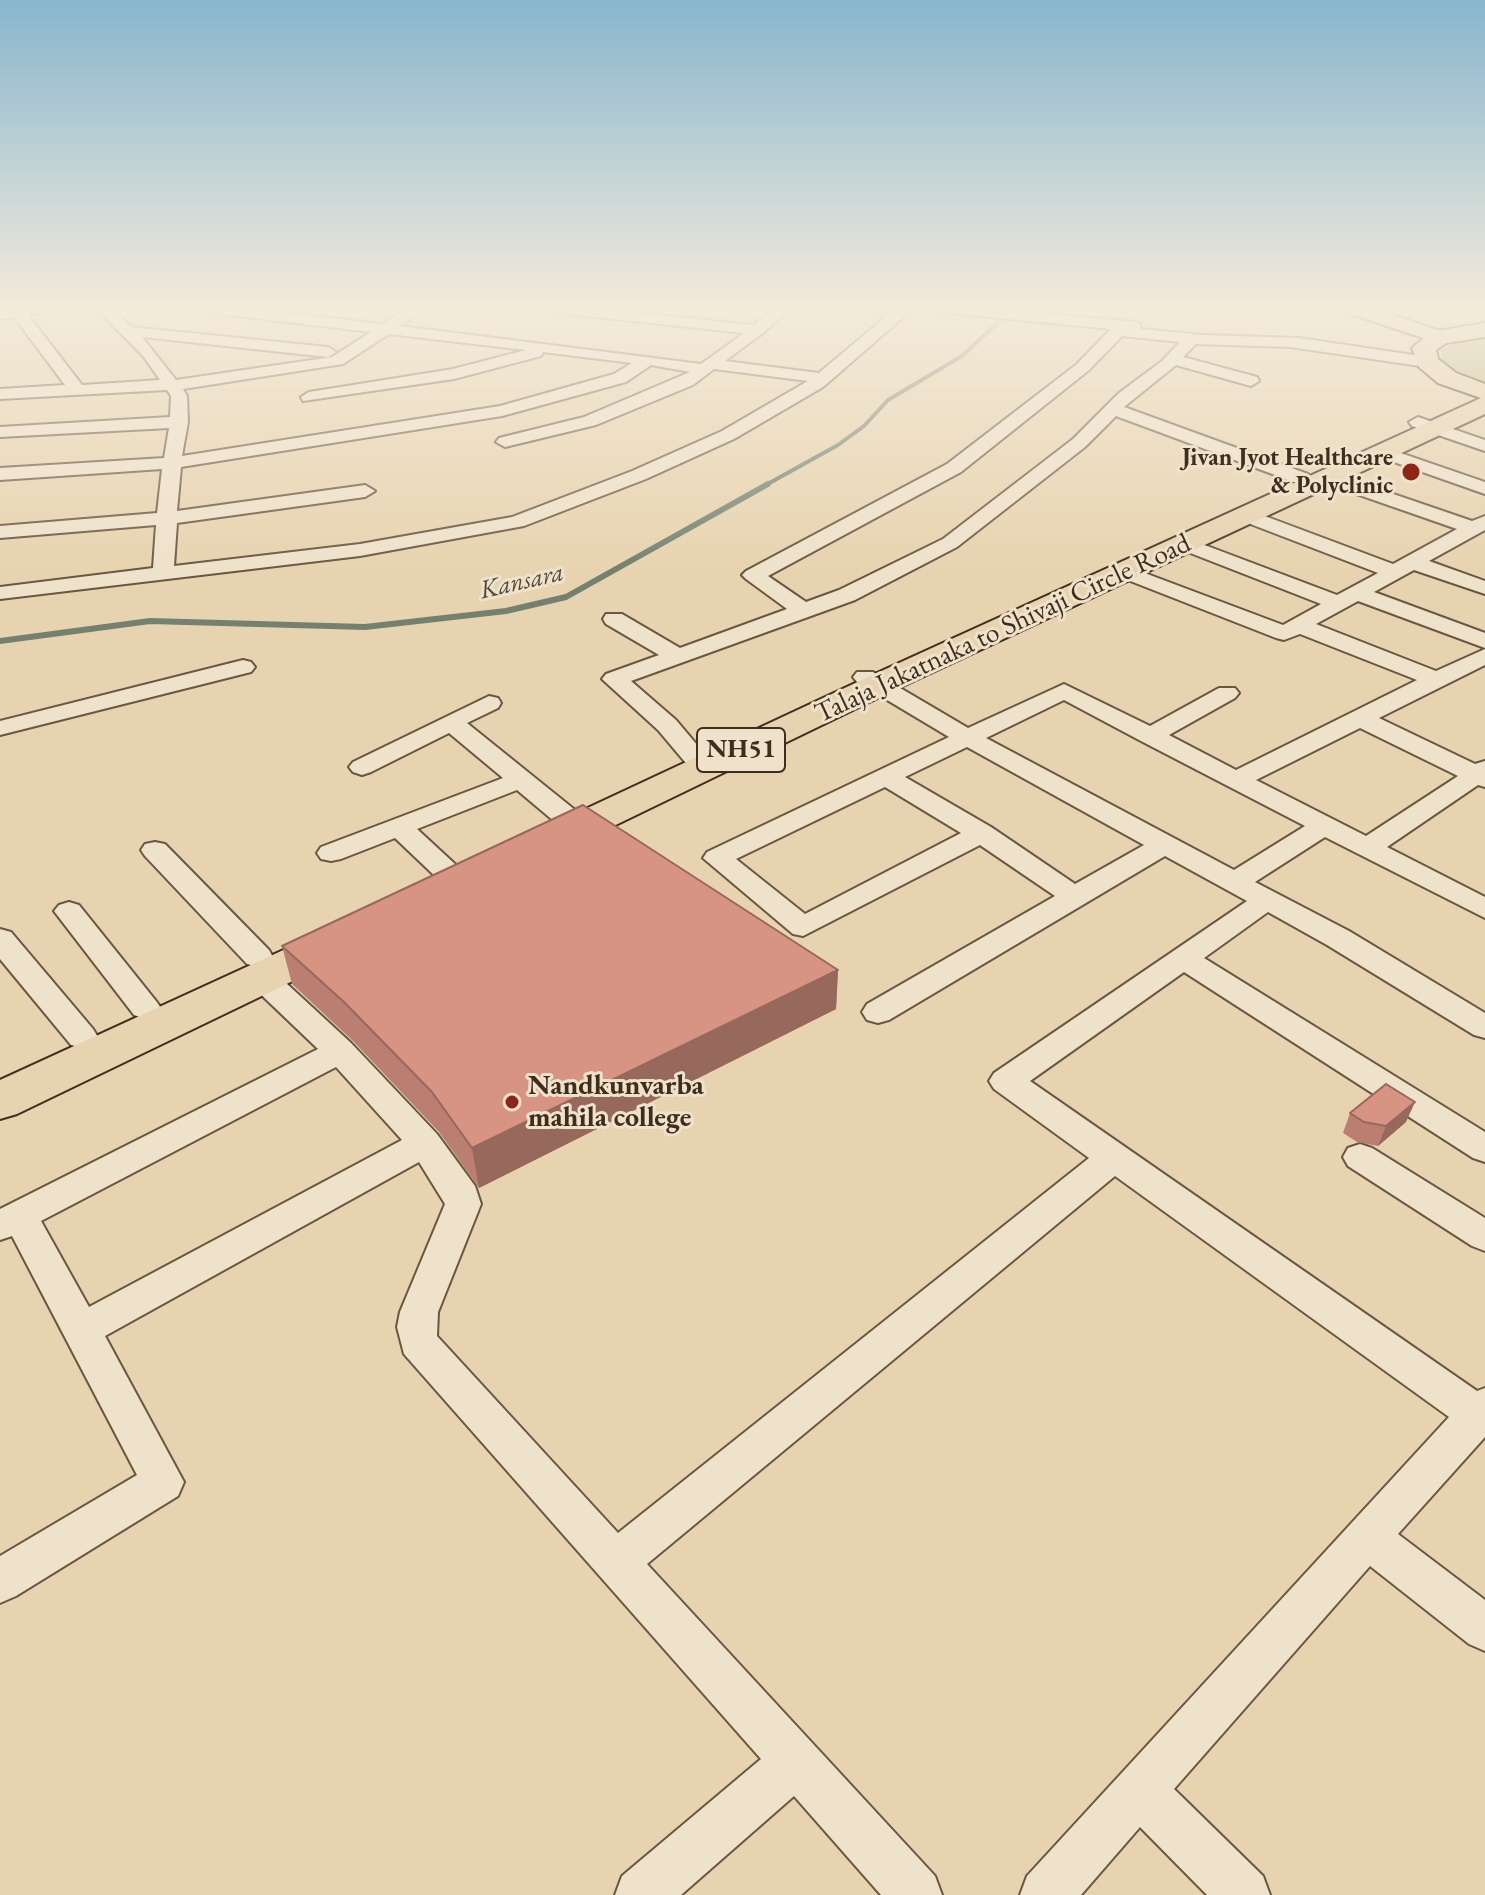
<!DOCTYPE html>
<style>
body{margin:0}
canvas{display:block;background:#e7d3af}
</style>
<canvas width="1485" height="1895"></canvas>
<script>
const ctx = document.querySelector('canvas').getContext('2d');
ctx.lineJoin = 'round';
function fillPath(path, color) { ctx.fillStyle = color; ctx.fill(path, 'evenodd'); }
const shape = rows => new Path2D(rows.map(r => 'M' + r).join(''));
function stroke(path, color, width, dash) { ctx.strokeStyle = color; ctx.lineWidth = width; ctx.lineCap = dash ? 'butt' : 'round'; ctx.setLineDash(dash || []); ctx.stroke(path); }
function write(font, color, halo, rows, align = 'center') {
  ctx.font = font + ' "EB Garamond",serif'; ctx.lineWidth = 6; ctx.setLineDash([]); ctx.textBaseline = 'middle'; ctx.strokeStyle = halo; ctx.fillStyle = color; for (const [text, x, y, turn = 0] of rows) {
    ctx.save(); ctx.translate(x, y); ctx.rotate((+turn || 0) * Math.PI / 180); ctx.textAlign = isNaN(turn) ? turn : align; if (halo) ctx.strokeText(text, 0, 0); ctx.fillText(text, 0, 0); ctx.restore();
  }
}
fillPath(shape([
 [1485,337,1485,388,1456,376,1441,363,1441,351,1455,342]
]), '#bcbb86');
stroke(shape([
 [764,486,838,445,864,426,888,400,962,356,1017,305]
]), '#748170', 4);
stroke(shape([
 [0,641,150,621,365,627,506,611,566,597,768,484]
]), '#748170', 6);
const minor = shape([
 [32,305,64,305,62,308,28,315,82,385,160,380,144,357,93,305,109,305,131,327,328,347,336,352,328,357,142,337,176,380,332,357,371,332,178,309,171,305,217,305,383,324,413,305,430,305,400,326,701,364,744,333,520,309,513,305,563,305,754,325,778,305,794,305,763,333,725,361,819,373,889,314,844,309,837,305,956,305,1135,322,1140,324,1141,329,1203,335,1299,338,1427,357,1435,362,1427,367,1290,347,1196,344,1183,357,1257,377,1259,381,1251,386,1176,365,1124,407,1308,474,1310,478,1308,482,1294,482,1116,416,1085,447,957,547,855,600,631,681,676,720,703,752,707,757,703,762,694,765,685,762,658,730,602,679,606,674,659,655,606,624,603,619,606,614,622,614,680,648,787,609,746,579,742,575,746,571,947,464,1077,364,1111,329,908,309,907,314,823,387,734,439,646,479,524,526,360,556,0,599,0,587,153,568,156,525,0,538,0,526,157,513,162,469,0,480,0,468,164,458,169,428,0,437,0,427,170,417,171,396,167,390,0,399,0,389,65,385,14,317,0,319,0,311,32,305],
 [389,334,526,350,453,369,309,392,301,397,303,401,454,379,541,356,543,352,632,363,614,374,500,406,182,456,188,422,187,396,183,389,343,364,389,334],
 [1122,336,1180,342,1162,361,1119,393,1073,439,943,539,839,590,806,602,768,576,961,472,1089,370,1122,336],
 [651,365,690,372,584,417,499,438,496,442,505,447,596,425,693,385,714,369,808,381,722,431,632,471,512,517,360,544,174,566,177,523,365,497,375,491,365,485,177,511,181,467,502,416,626,382,651,365],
 [1418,417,1485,440,1485,451,1412,426,1409,422,1418,417],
 [1383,447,1485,482,1485,494,1377,456,1374,452,1377,448,1383,447],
 [1329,472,1472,521,1485,516,1485,530,1429,561,1485,581,1485,594,1414,570,1374,592,1485,633,1485,648,1358,601,1316,624,1436,671,1485,649,1485,665,1379,718,1475,764,1485,761,1485,787,1478,785,1387,847,1485,897,1485,918,1325,837,1255,882,1349,931,1485,1013,1485,1038,1474,1035,1327,945,1268,912,1204,958,1485,1132,1485,1162,1473,1158,1184,972,1030,1081,1477,1391,1485,1388,1485,1437,1398,1534,1485,1600,1485,1651,1469,1644,1370,1566,1174,1789,1263,1876,1270,1895,1207,1895,1140,1827,1081,1895,1020,1895,1027,1876,1449,1417,1115,1176,647,1564,935,1876,942,1895,881,1895,794,1796,681,1895,615,1895,622,1876,761,1759,404,1354,397,1327,400,1312,445,1204,419,1162,105,1336,184,1482,178,1496,16,1596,0,1603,0,1556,137,1475,12,1236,0,1240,0,1209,318,1049,251,985,247,978,251,971,262,968,273,971,351,1043,437,1134,475,1186,481,1204,438,1312,437,1336,618,1533,1089,1158,994,1089,989,1081,994,1073,1247,901,1165,856,889,1020,878,1023,867,1020,862,1012,867,1004,1055,896,980,845,803,936,793,934,703,858,707,852,949,737,857,682,853,677,857,672,873,672,968,728,1064,684,1150,726,1219,688,1235,688,1239,693,1235,698,1169,735,1236,770,1417,680,1300,634,1284,640,1276,638,1120,577,1116,573,1127,567,1134,569,1283,625,1321,604,1180,549,1177,545,1180,541,1194,541,1337,595,1378,573,1240,520,1237,516,1240,512,1254,512,1393,564,1457,529,1322,482,1320,478,1322,474,1329,472],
 [1064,700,1141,741,1305,826,1234,870,986,738,1064,700],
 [1360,728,1458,776,1366,836,1256,780,1360,728],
 [967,747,1144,845,1075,884,991,827,905,777,967,747],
 [885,787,961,833,805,914,736,859,885,787],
 [336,1067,402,1140,89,1307,41,1221,336,1067],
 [243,660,251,662,255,667,251,672,0,735,0,721,243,660],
 [489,696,498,698,501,703,498,708,467,723,575,810,578,816,575,822,555,822,517,790,417,829,456,865,460,871,456,877,446,880,436,877,395,838,341,859,331,861,321,859,317,853,321,847,503,778,449,733,371,772,362,775,353,772,349,767,353,762,489,696],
 [155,842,165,844,269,950,273,957,269,964,258,967,247,964,145,856,141,850,145,844,155,842],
 [69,902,79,905,156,1001,161,1008,156,1015,145,1019,134,1015,54,911,59,905,69,902],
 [0,929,11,932,93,1029,98,1037,93,1045,82,1048,71,1045,0,959,0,929],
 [1360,1144,1372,1148,1485,1218,1485,1251,1472,1246,1348,1166,1343,1157,1348,1148,1360,1144]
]);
const major = shape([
 [1333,305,1363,305,1446,333,1449,337,1439,343,1432,341,1336,309,1333,305]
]);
const highway = shape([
 [1485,323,1485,337,1446,343,1436,350,1438,359,1456,373,1485,384,1485,414,890,692,562,851,548,854,534,851,528,842,534,833,866,678,1481,398,1438,383,1419,367,1412,348,1431,332,1485,323],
 [342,926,357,930,364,940,357,950,17,1114,0,1119,0,1080,327,930,342,926]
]);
stroke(minor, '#695742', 4);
stroke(major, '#3f2e1e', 4);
stroke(highway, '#3f2e1e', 4);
fillPath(minor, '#efe2cb');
fillPath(major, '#e7d3af');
fillPath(highway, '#e7d3af');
fillPath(shape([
 [282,946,838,970,836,1009,479,1188,439,1132,353,1041,292,984],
 [1350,1113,1406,1122,1378,1146,1357,1142,1343,1133]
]), '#ba7f71');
fillPath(shape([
 [838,970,836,1009,479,1188,472,1148],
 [1415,1102,1406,1122,1378,1146,1386,1126]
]), '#97685c');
const building = shape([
 [583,805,838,970,472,1148,432,1092,344,1002,282,946,583,805],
 [1386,1084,1415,1102,1386,1126,1364,1122,1350,1113,1386,1084]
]);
fillPath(building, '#d89483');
stroke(building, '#97685c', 2);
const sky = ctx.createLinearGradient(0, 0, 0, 570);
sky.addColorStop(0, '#87b6ce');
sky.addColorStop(0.54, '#f4ebdb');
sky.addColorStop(1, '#f4ebdb00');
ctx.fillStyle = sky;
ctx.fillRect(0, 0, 1485, 570);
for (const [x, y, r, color] of [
 [1411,472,10,"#8f2418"],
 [512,1102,8,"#8f2418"]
]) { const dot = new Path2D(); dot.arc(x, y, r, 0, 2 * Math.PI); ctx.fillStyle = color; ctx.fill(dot); stroke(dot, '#efe2cb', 3); }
write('bold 24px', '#3f2e1e', '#efe2cb', [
 ["Jivan Jyot Healthcare",1393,458],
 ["& Polyclinic",1393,486]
], 'right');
write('italic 26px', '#514a39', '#efe2cb', [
 ["Kansara",522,582,-13]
]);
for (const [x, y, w] of [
 [741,750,88]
]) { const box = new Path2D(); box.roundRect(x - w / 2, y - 22, w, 44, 6); ctx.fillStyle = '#efe2cb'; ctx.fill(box); stroke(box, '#3f2e1e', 2); }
write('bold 26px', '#3f2e1e', null, [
 ["NH51",741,750]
]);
write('28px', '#3f2e1e', '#efe2cb', [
 ["Talaja Jakatnaka to Shivaji Circle Road",1003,629,-25]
]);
write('bold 28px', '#3f2e1e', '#efe2cb', [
 ["Nandkunvarba",528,1086],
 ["mahila college",528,1118]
], 'left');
</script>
